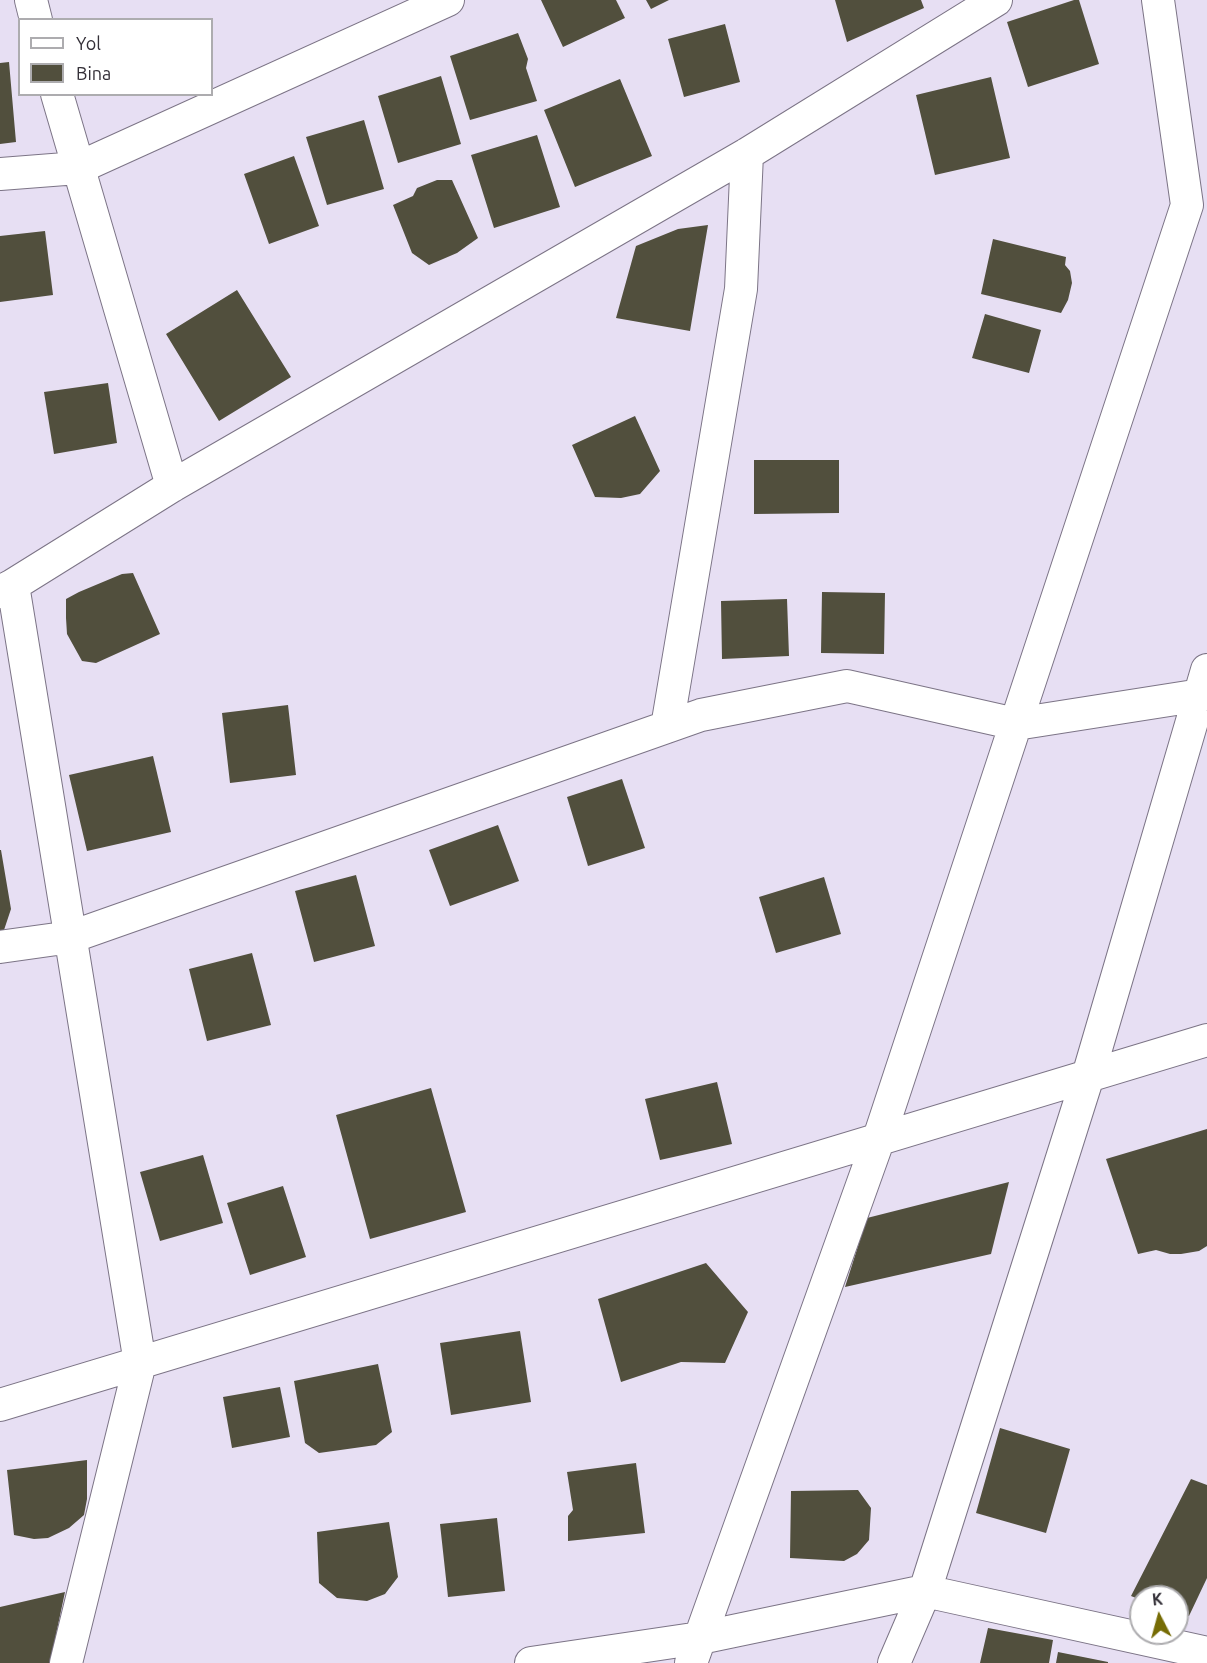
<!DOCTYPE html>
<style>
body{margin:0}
#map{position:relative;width:1207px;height:1663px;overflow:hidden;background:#e7dff3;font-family:Ubuntu,sans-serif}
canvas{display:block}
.legend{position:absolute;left:18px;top:18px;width:195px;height:78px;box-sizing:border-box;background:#fff;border:2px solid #adacaf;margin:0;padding:8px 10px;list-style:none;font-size:18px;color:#332f37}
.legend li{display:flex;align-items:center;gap:12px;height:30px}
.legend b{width:30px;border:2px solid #adacaf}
.north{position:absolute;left:1129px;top:1585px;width:60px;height:60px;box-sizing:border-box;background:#fff;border:2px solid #adacaf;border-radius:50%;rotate:354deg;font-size:16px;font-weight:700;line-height:24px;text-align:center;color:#332f37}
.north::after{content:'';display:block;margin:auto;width:21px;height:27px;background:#766c05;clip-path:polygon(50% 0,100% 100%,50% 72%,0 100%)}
</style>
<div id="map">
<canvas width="1207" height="1663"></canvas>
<ul class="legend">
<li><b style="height:8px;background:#fff"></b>Yol</li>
<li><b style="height:16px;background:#514f3d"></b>Bina</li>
</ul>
<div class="north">K</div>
</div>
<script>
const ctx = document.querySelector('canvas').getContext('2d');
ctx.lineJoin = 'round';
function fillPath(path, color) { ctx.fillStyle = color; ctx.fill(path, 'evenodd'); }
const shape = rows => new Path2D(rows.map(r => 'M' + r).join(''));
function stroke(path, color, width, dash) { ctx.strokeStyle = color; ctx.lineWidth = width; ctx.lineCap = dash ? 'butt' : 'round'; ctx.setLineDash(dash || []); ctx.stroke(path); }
fillPath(shape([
 [541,0,616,0,625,18,563,47],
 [646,0,669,0,651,9],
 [835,0,921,0,924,8,847,42],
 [1074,0,1079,0,1099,64,1028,87,1007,22],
 [725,24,740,82,684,97,668,39],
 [518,33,528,59,526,68,537,101,470,120,450,56],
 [9,62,16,142,0,144,0,63],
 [441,76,461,144,398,163,378,96],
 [991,77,1010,158,935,175,916,95],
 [620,79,652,156,575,187,544,110],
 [364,120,384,189,327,205,306,137],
 [537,135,560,207,494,228,471,155],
 [294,156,319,226,269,244,244,174],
 [437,180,452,180,478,238,457,253,429,265,412,253,393,205,413,196,417,188],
 [708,225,690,331,616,318,636,246,678,229],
 [45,231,53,295,0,302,0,236],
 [993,239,1066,257,1065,265,1070,271,1072,283,1068,300,1061,313,981,294],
 [237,290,291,377,219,421,166,334],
 [985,314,1041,330,1029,373,972,358],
 [108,383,117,443,54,454,44,392],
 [635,416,660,471,640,494,621,498,595,497,572,445],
 [754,460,839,460,839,513,754,514],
 [133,573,160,634,96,663,82,661,67,634,66,618,66,599,79,592,122,574],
 [822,592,885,593,884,654,821,653],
 [787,599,789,656,722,659,721,601],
 [288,705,296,775,230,783,222,713],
 [153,756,171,832,87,851,69,775],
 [622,779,645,848,588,866,567,797],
 [498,825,519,881,450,906,429,850],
 [0,850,1,850,11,909,4,930,0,931],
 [356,875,375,946,314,962,295,891],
 [824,877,841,934,776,953,759,897],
 [252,953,271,1025,207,1041,189,969],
 [717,1082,732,1144,660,1160,645,1099],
 [431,1088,466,1212,370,1239,336,1115],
 [1207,1129,1207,1246,1199,1251,1181,1254,1170,1254,1156,1250,1138,1254,1106,1159],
 [203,1155,223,1223,160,1241,140,1172],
 [1009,1182,991,1254,845,1287,867,1218],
 [283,1186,306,1257,250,1275,227,1203],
 [706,1263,748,1312,725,1363,681,1362,621,1382,598,1299],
 [520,1331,531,1402,451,1415,440,1343],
 [378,1364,392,1432,376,1445,319,1453,305,1443,294,1381],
 [280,1387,290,1437,232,1448,223,1397],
 [1000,1428,1070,1449,1046,1533,976,1513],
 [87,1460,87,1499,84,1515,69,1528,48,1538,34,1539,14,1535,7,1470],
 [636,1463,645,1533,568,1541,568,1516,573,1510,567,1472],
 [1191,1479,1207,1485,1207,1578,1189,1616,1177,1612,1177,1597,1141,1597,1141,1600,1131,1596],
 [858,1490,871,1508,869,1540,857,1554,844,1561,790,1558,791,1491],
 [497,1518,505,1591,448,1597,440,1524],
 [389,1522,398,1577,385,1594,367,1601,337,1598,319,1583,317,1532],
 [65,1592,50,1663,0,1663,0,1607],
 [988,1628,1053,1640,1049,1663,980,1663],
 [1058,1652,1108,1662,1108,1663,1056,1663]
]), '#514f3d');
const street = shape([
 [31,0,36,20],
 [57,94,172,486],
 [0,174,78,168,448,0],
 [13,585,140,1363,66,1663],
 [0,592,13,585,172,486,747,154,996,0],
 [667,727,741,289,747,154],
 [0,947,71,937,701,715,847,686,1016,724,1207,694],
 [0,1405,1207,1040],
 [531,1663,700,1638,925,1591,1207,1653],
 [691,1663,879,1138,1187,205,1158,0],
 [894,1663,925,1591,1088,1076,1207,670]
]);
stroke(street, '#7c7486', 34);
stroke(street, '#fff', 32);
</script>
